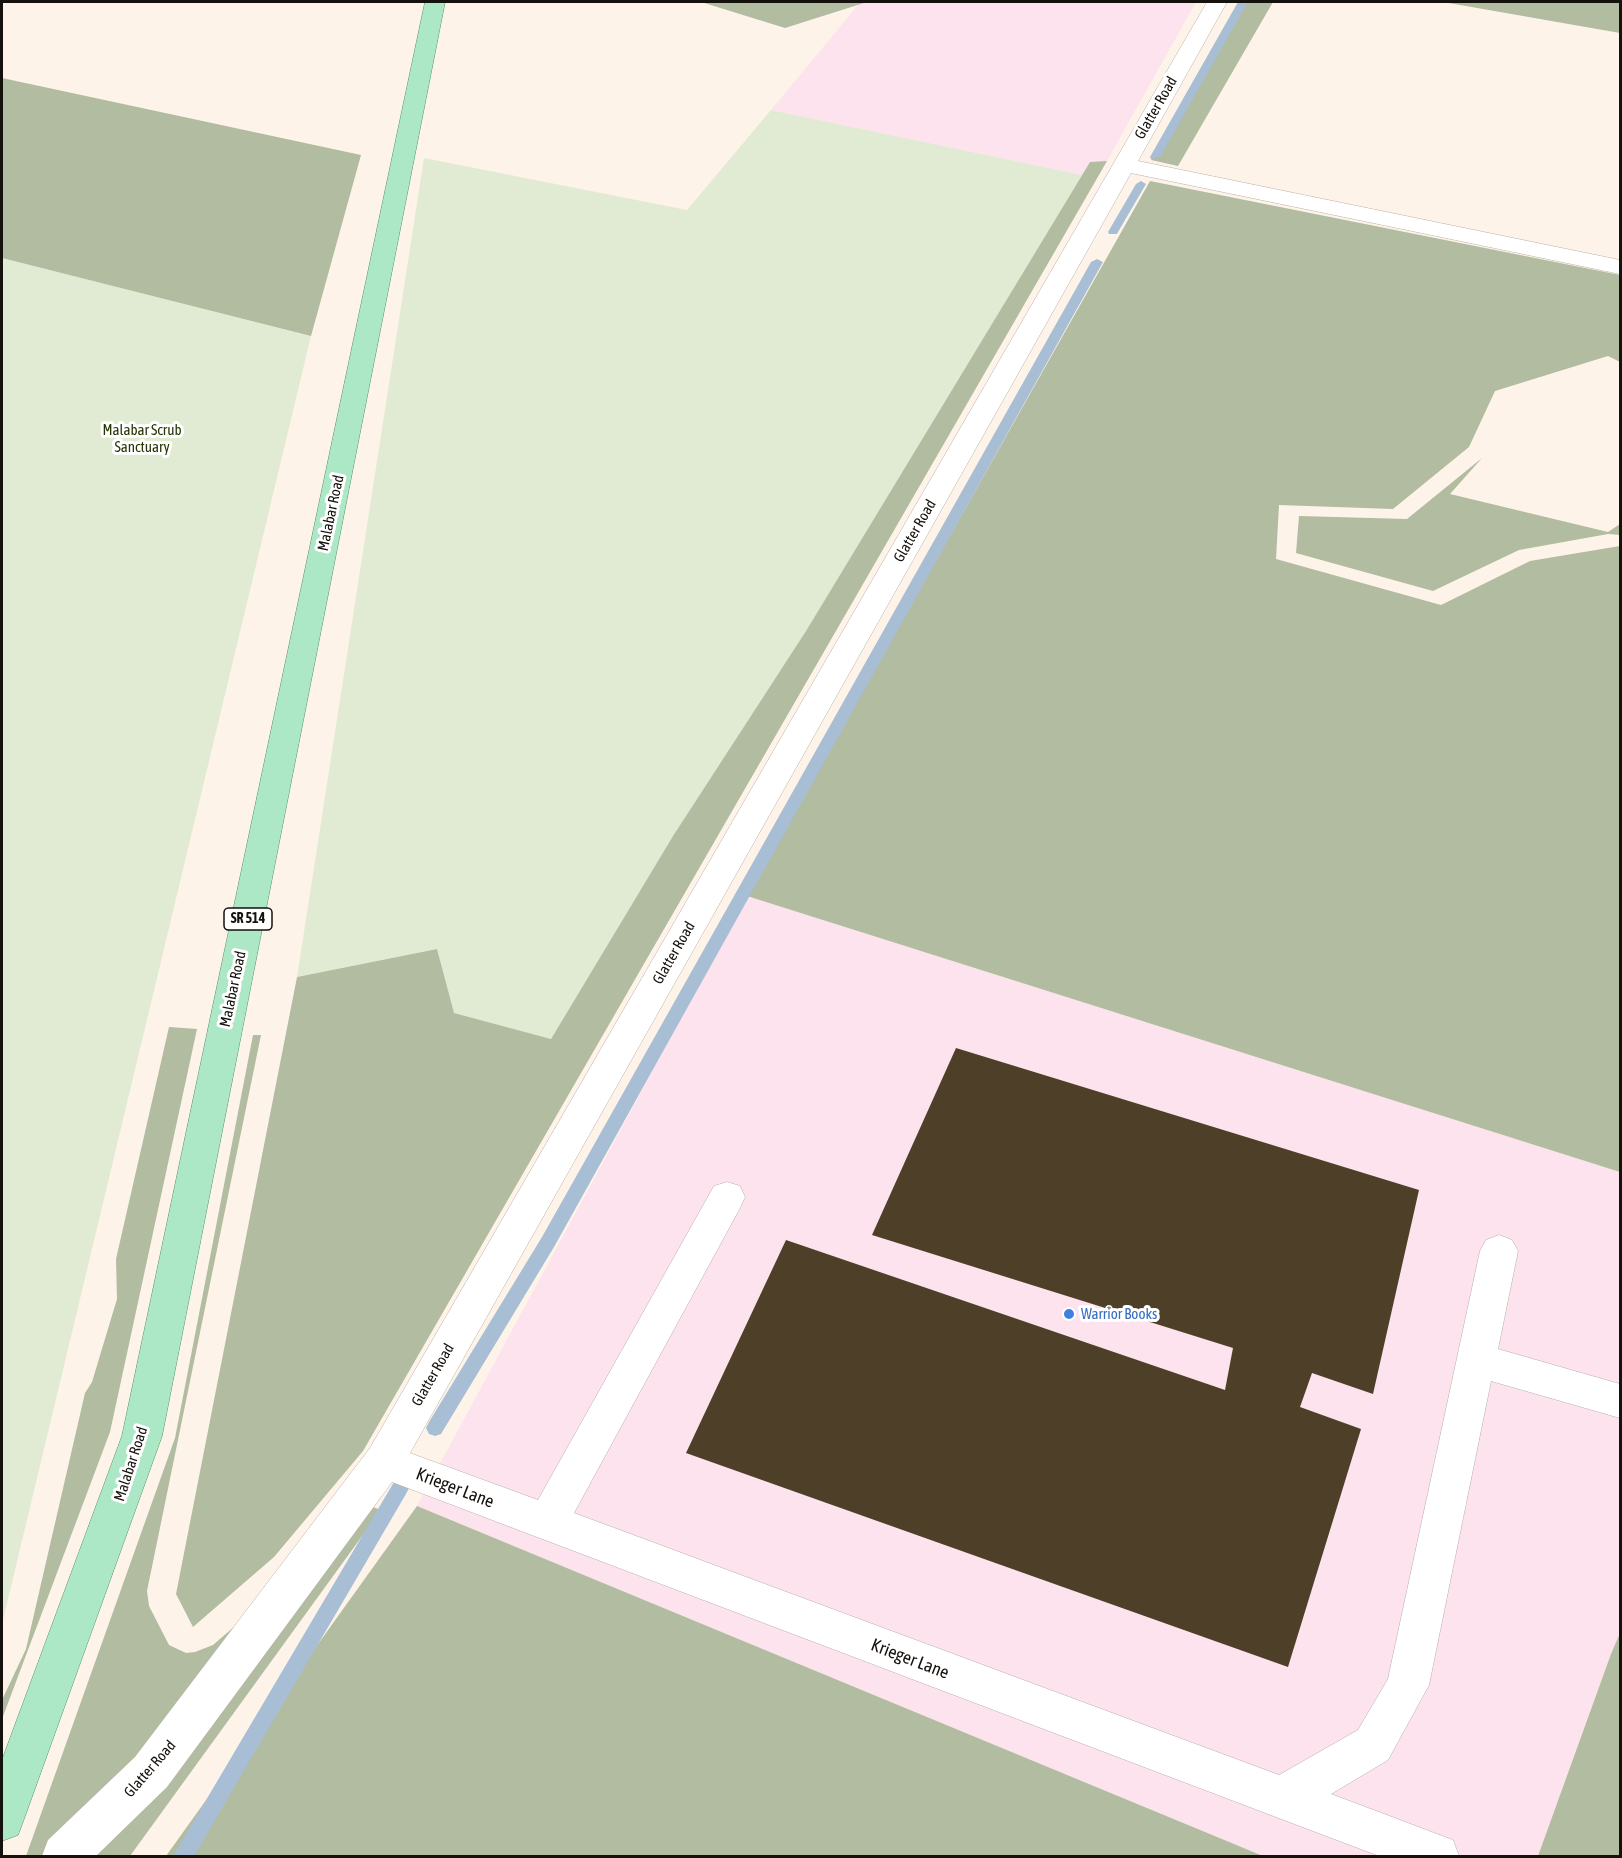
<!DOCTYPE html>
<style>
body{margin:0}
#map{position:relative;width:1622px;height:1858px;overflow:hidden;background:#fef3e8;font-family:"Asap Condensed",sans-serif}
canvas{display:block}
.frame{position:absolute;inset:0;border:3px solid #15110d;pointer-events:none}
</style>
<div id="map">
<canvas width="1622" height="1858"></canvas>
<div class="frame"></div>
</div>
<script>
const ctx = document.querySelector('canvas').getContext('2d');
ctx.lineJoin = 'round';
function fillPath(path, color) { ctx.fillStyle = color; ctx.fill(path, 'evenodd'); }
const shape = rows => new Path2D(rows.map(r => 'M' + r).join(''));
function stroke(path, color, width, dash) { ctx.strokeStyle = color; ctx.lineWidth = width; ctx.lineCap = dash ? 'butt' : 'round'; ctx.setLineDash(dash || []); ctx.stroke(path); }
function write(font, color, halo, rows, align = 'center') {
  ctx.font = font + ' "Asap Condensed",sans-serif'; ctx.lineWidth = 6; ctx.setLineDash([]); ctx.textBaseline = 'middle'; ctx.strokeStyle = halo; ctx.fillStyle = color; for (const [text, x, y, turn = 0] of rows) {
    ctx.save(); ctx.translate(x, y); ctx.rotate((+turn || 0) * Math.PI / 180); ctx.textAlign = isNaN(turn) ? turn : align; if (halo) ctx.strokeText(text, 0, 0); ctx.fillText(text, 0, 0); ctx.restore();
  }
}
fillPath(shape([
 [867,2,1196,2,1107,161,1090,162,1082,175,771,110,859,4],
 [747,896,1620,1172,1620,1633,1611,1654,1538,1856,1263,1856,417,1506]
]), '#fce3ee');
fillPath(shape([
 [771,110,1082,175,806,631,673,836,551,1039,453,1013,437,949,297,977,424,158,687,210],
 [2,258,311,336,2,1624]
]), '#e1ebd3');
fillPath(shape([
 [701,2,867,2,785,28],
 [1244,2,1273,2,1178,166,1151,160],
 [1443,2,1620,2,1620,33],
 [2,78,361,155,311,336,2,258],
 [1107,161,363,1451,274,1557,193,1627,176,1594,297,977,437,949,454,1013,551,1039,673,836,806,631,1090,162],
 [1150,181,1620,275,1620,362,1608,356,1495,391,1469,447,1393,509,1279,505,1276,559,1441,605,1530,561,1620,546,1620,1172,747,896],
 [1482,458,1450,494,1608,532,1620,524,1620,535,1608,534,1519,550,1433,591,1296,553,1299,516,1407,519],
 [169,1027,197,1029,110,1432,2,1719,2,1700,26,1649,85,1393,92,1382,117,1299,116,1259],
 [253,1035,261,1035,147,1591,149,1606,169,1645,186,1653,195,1652,213,1645,295,1574,356,1501,381,1510,130,1856,26,1856,175,1438],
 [417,1506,1263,1856,166,1856],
 [1620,1633,1620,1856,1538,1856,1611,1654]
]), '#b1bca0');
fillPath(shape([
 [1238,2,1248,2,1160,157,1151,159,1150,157,1238,2],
 [1141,181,1146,184,1118,232,1117,234,1109,234,1108,232,1136,184,1141,181],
 [1097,259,1103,262,554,1247,441,1434,435,1436,429,1434,426,1428,429,1422,542,1237,1091,262,1097,259],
 [400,1480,406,1482,409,1488,406,1494,194,1856,173,1856,394,1482,400,1480]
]), '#a8bed5');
fillPath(shape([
 [956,1048,1419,1190,1373,1394,1312,1373,1300,1407,1361,1429,1288,1667,686,1453,786,1240,1225,1390,1233,1348,872,1235]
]), '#4e3f29');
const minor = shape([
 [1207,2,1227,2,1138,161,1620,260,1620,274,1131,173,410,1453,538,1500,714,1186,727,1182,740,1186,745,1197,740,1208,574,1513,1279,1775,1358,1730,1388,1679,1480,1251,1486,1240,1499,1235,1512,1240,1518,1251,1498,1349,1620,1384,1620,1418,1491,1381,1429,1685,1388,1760,1331,1794,1453,1840,1459,1856,1379,1856,392,1482,167,1787,96,1856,42,1856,48,1840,135,1757,370,1448,1207,2]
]);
const major = shape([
 [425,2,445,2,162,1436,24,1819,18,1835,2,1841,2,1760,122,1436,425,2]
]);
stroke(minor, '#bab0a6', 1);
stroke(major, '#53926d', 1);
fillPath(minor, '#fff');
fillPath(major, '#ace7c6');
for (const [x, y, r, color] of [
 [1069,1314,6,"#3f7fe0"]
]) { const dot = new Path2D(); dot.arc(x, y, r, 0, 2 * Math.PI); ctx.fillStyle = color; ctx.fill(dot); stroke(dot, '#fff', 2); }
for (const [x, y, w] of [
 [248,919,48]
]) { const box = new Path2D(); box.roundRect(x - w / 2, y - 11, w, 22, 4.5); ctx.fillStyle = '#fff'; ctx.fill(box); stroke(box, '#15110d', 1.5); }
write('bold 14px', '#15110d', null, [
 ["SR 514",248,919]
]);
write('15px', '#15110d', '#fff', [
 ["Glatter Road",1156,108,-60],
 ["Malabar Road",331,513,-78],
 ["Glatter Road",915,531,-60],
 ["Glatter Road",674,953,-60],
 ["Malabar Road",233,989,-78],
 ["Glatter Road",433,1375,-60],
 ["Malabar Road",131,1464,-72],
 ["Glatter Road",150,1769,-49]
]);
write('15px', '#273506', '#fff', [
 ["Malabar Scrub",142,430],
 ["Sanctuary",142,447]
]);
write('15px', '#366cbe', '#fff', [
 ["Warrior Books",1081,1314]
], 'left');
write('18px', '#15110d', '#fff', [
 ["Krieger Lane",455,1488,21],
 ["Krieger Lane",910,1659,21]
]);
</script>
